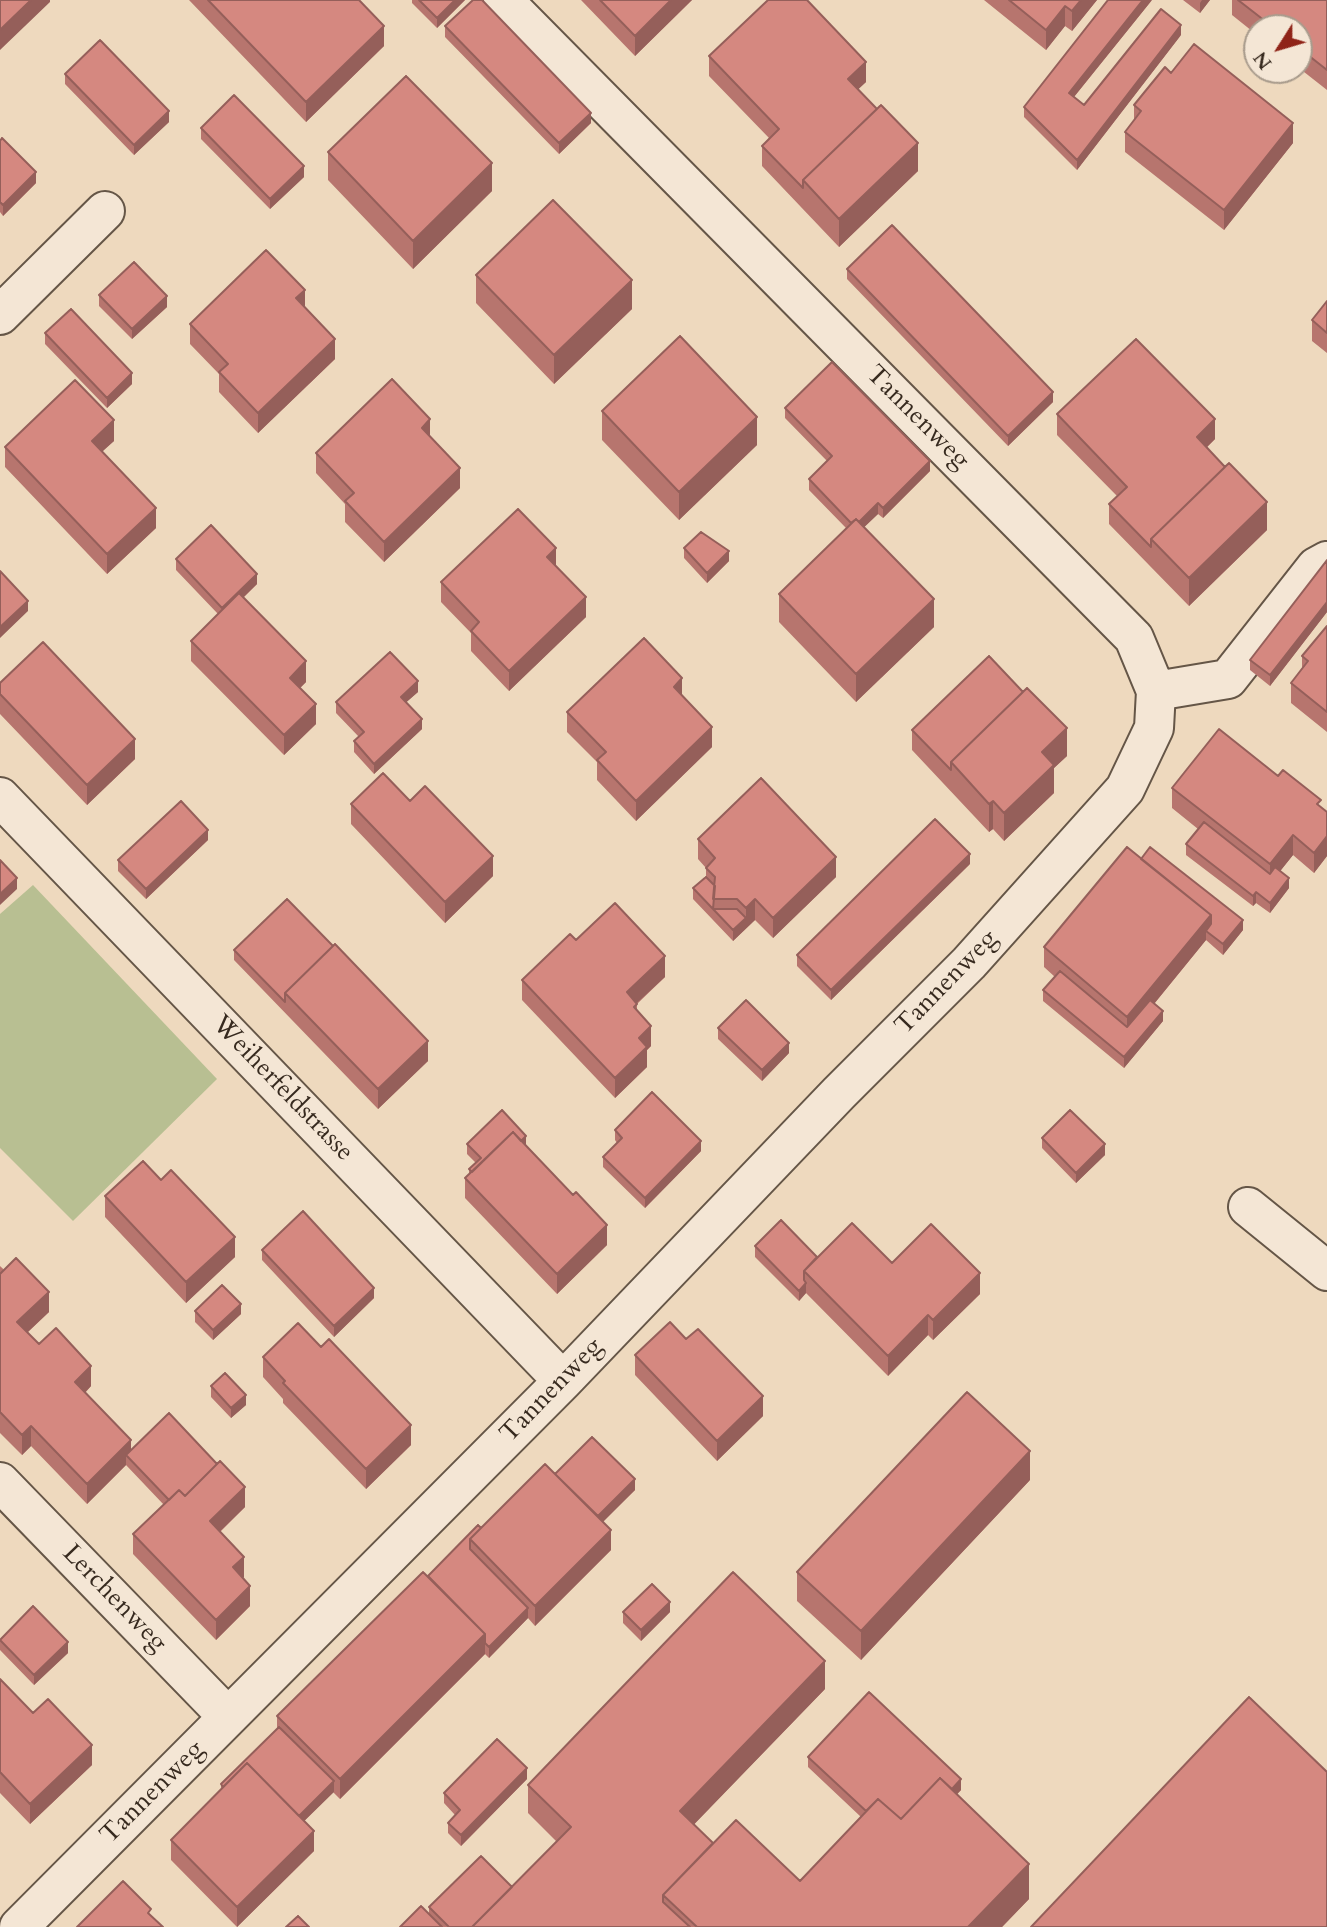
<!DOCTYPE html>
<style>
body{margin:0}
#map{position:relative;width:1327px;height:1927px;overflow:hidden;background:#eed9be;font-family:Cardo,serif}
canvas{display:block}
.north{position:absolute;left:1243px;top:14px;width:70px;height:70px;box-sizing:border-box;background:#f4e6d5;border:2px solid #a89b8c;border-radius:50%;rotate:233deg;font-size:19px;font-weight:700;line-height:28px;text-align:center;color:#372a1f}
.north::after{content:'';display:block;margin:auto;width:24px;height:32px;background:#8f2418;clip-path:polygon(50% 0,100% 100%,50% 72%,0 100%)}
</style>
<div id="map">
<canvas width="1327" height="1927"></canvas>
<div class="north">N</div>
</div>
<script>
const ctx = document.querySelector('canvas').getContext('2d');
ctx.lineJoin = 'round';
function fillPath(path, color) { ctx.fillStyle = color; ctx.fill(path, 'evenodd'); }
const shape = rows => new Path2D(rows.map(r => 'M' + r).join(''));
function stroke(path, color, width, dash) { ctx.strokeStyle = color; ctx.lineWidth = width; ctx.lineCap = dash ? 'butt' : 'round'; ctx.setLineDash(dash || []); ctx.stroke(path); }
function write(font, color, halo, rows, align = 'center') {
  ctx.font = font + ' Cardo,serif'; ctx.lineWidth = 5; ctx.setLineDash([]); ctx.textBaseline = 'middle'; ctx.strokeStyle = halo; ctx.fillStyle = color; for (const [text, x, y, turn = 0] of rows) {
    ctx.save(); ctx.translate(x, y); ctx.rotate((+turn || 0) * Math.PI / 180); ctx.textAlign = isNaN(turn) ? turn : align; if (halo) ctx.strokeText(text, 0, 0); ctx.fillText(text, 0, 0); ctx.restore();
  }
}
fillPath(shape([
 [33,885,217,1079,73,1221,0,1148,0,914]
]), '#b8bf92');
const minor = shape([
 [0,315,105,211],
 [1156,691,1228,679,1316,567,1327,561],
 [0,797,563,1381],
 [1248,1207,1327,1271],
 [0,1482,228,1717],
 [19,1927,563,1381,839,1093,969,963,1125,789,1154,728,1156,691,1134,638,503,0]
]);
stroke(minor, '#655647', 42);
stroke(minor, '#f4e6d5', 38);
fillPath(shape([
 [189,0,359,0,384,46,306,122],
 [412,0,465,0,437,28,412,3],
 [581,0,692,0,635,56],
 [984,0,1097,0,1072,31,1065,26,1046,50],
 [1152,0,1074,97,1084,105,1181,35,1077,170,1024,117,1024,107],
 [1183,0,1210,0,1200,13],
 [1232,0,1327,0,1327,90,1299,68,1299,28,1257,28,1257,35,1232,15],
 [445,26,591,123,559,154,445,37],
 [709,56,866,82,858,89,918,171,839,247,762,166,762,146,769,138,709,76],
 [1171,73,1293,143,1224,230,1125,152,1125,132,1134,120,1134,105],
 [65,74,169,122,134,155,65,84],
 [201,128,304,177,270,209,201,139],
 [0,141,36,183,3,216,0,212],
 [328,152,492,191,413,269,328,180],
 [847,269,1053,402,1008,446,847,279],
 [476,275,632,309,554,384,476,303],
 [99,295,167,307,132,339,99,306],
 [1327,301,1327,353,1312,341,1312,320],
 [305,308,335,359,258,433,219,392,219,374,190,344,190,324],
 [45,333,132,384,107,408,45,344],
 [785,408,930,471,883,518,878,514,864,527,934,627,856,702,779,622,779,594,846,528,809,490,809,479,827,461,785,418],
 [602,411,757,445,679,520,602,440],
 [1057,414,1215,439,1207,447,1267,530,1189,606,1109,524,1109,504,1117,496,1057,435],
 [430,437,460,488,384,562,345,522,345,504,316,473,316,453],
 [114,441,102,451,156,528,107,574,5,467,5,447],
 [684,548,729,561,707,583,684,558],
 [176,559,257,584,243,598,306,682,300,688,316,724,284,755,191,661,191,641,218,614,176,570],
 [1327,560,1327,612,1270,686,1250,670,1250,660],
 [556,566,586,617,509,691,471,651,471,633,441,602,441,582],
 [1327,626,1327,732,1291,703,1291,683,1302,668,1302,656],
 [0,683,135,759,87,805,0,714],
 [418,692,406,702,422,729,374,774,354,752,354,741,359,737,336,713,336,702],
 [682,696,712,747,636,821,597,780,597,762,567,732,567,712],
 [912,730,1067,756,1054,768,1054,793,1004,841,993,829,989,832,912,750],
 [1278,776,1327,812,1327,856,1314,873,1293,855,1280,871,1289,888,1270,913,1256,903,1253,906,1186,855,1186,844,1198,829,1172,808,1172,788],
 [410,801,493,876,445,923,351,824,351,804],
 [698,839,836,877,773,938,755,920,733,941,693,899,693,888,706,877,706,868,698,859],
 [208,840,146,899,118,871,118,860],
 [1141,859,1243,930,1223,955,1206,940,1154,1004,1163,1021,1124,1068,1043,1001,1043,990,1055,977,1044,967,1044,947],
 [970,864,831,1000,797,966,797,955],
 [576,940,665,977,637,1004,637,1011,651,1046,647,1050,647,1067,615,1098,522,1000,522,980],
 [234,950,428,1061,378,1109,234,960],
 [718,1028,789,1053,762,1081,718,1039],
 [615,1130,701,1151,645,1208,603,1167,603,1157,617,1143,615,1140],
 [1042,1138,1105,1155,1076,1183,1042,1148],
 [467,1144,526,1146,607,1245,557,1294,465,1198,465,1178,469,1174,469,1169,476,1163,467,1154],
 [105,1196,235,1257,186,1303,105,1217],
 [755,1246,817,1257,892,1263,980,1294,933,1340,928,1335,888,1376,806,1293,799,1301,755,1257],
 [262,1250,374,1298,334,1337,262,1260],
 [0,1266,49,1312,27,1333,39,1344,91,1386,85,1393,131,1450,245,1507,220,1532,244,1577,243,1578,250,1606,216,1640,133,1554,133,1534,164,1505,126,1465,87,1504,31,1446,22,1455,0,1433],
 [195,1311,241,1314,213,1340,195,1322],
 [686,1339,763,1416,717,1461,635,1375,635,1355],
 [263,1357,411,1445,366,1489,283,1403,283,1399,263,1377],
 [211,1386,246,1405,231,1418,211,1397],
 [555,1474,635,1490,603,1521,611,1550,535,1626,528,1618,489,1658,485,1654,340,1799,333,1792,304,1821,314,1851,237,1927,171,1860,171,1840,221,1789,221,1784,277,1729,277,1716,481,1528],
 [1030,1480,861,1660,797,1601,797,1572],
 [623,1612,670,1612,641,1641,623,1623],
 [0,1639,68,1653,34,1685,0,1650],
 [0,1679,33,1713,92,1765,30,1824,0,1793],
 [825,1689,694,1824,713,1843,800,1881,861,1817,808,1767,808,1757,961,1790,957,1794,1029,1899,1002,1927,400,1927,429,1915,429,1907,512,1887,557,1842,528,1813,528,1785],
 [527,1779,461,1846,448,1833,448,1823,455,1815,444,1803,444,1793]
]), '#b7756e');
fillPath(shape([
 [31,0,50,0,50,2,0,50,0,30],
 [455,0,465,0,437,28,437,18],
 [671,0,692,0,635,56,635,36],
 [1081,0,1097,0,1072,31,1072,11],
 [1143,0,1152,0,1069,103,1069,93],
 [1202,0,1210,0,1200,13,1200,3],
 [1065,6,1065,26,1046,50,1046,30],
 [1181,25,1181,35,1077,170,1077,160],
 [384,26,384,46,306,122,306,102],
 [866,62,866,82,848,99,848,79],
 [169,111,169,122,134,155,134,145],
 [591,113,591,123,559,154,559,143],
 [1293,123,1293,143,1224,230,1224,210],
 [918,143,918,171,839,247,839,219],
 [492,163,492,191,413,269,413,241],
 [304,166,304,177,270,209,270,199],
 [36,172,36,183,3,216,3,205],
 [632,280,632,309,554,384,554,355],
 [305,290,305,310,296,298],
 [167,296,167,307,132,339,132,329],
 [335,339,335,359,258,433,258,413],
 [132,373,132,384,107,408,107,398],
 [1053,392,1053,402,1008,446,1008,436],
 [757,417,757,445,679,520,679,492],
 [430,419,430,439,422,428],
 [1215,419,1215,439,1197,457,1197,437],
 [114,420,114,441,92,461,92,441],
 [930,461,930,471,883,518,883,508],
 [460,468,460,488,384,562,384,542],
 [1267,502,1267,530,1189,606,1189,578],
 [878,503,878,514,854,537,854,527],
 [156,508,156,528,107,574,107,554],
 [556,548,556,568,547,557],
 [729,551,729,561,707,583,707,573],
 [257,574,257,584,222,618,222,608],
 [586,597,586,617,509,691,509,671],
 [934,599,934,627,856,702,856,674],
 [28,601,28,611,0,638,0,627],
 [1327,602,1327,612,1270,686,1270,675],
 [306,661,306,682,290,698,290,678],
 [682,678,682,698,674,687],
 [418,681,418,692,401,707,401,697],
 [316,704,316,724,284,755,284,735],
 [422,719,422,729,374,774,374,764],
 [712,727,712,747,636,821,636,801],
 [1067,728,1067,756,1054,768,1054,793,1004,841,1004,813,1042,752],
 [135,739,135,759,87,805,87,785],
 [993,801,993,829,989,832,989,804],
 [208,830,208,840,146,899,146,889],
 [1293,835,1293,855,1270,884,1270,864],
 [1327,836,1327,856,1314,873,1314,853],
 [970,854,970,864,831,1000,831,990],
 [493,856,493,876,445,923,445,902],
 [836,857,836,877,773,938,773,918],
 [17,878,17,889,0,905,0,894],
 [1289,878,1289,888,1270,913,1270,903],
 [1256,892,1256,903,1253,906,1253,896],
 [755,899,755,920,733,941,733,930,746,918,746,908],
 [1211,915,1211,934,1206,931,1206,940,1127,1037,1127,1017],
 [1243,920,1243,930,1223,955,1223,944],
 [665,956,665,977,627,1012,627,992],
 [1163,1011,1163,1021,1124,1068,1124,1057],
 [651,1026,651,1046,647,1050,647,1067,615,1098,615,1078,639,1038],
 [428,1041,428,1061,378,1109,378,1089],
 [789,1043,789,1053,762,1081,762,1070],
 [526,1136,526,1146,517,1145],
 [701,1141,701,1151,645,1208,645,1198],
 [1105,1144,1105,1155,1076,1183,1076,1173],
 [607,1225,607,1245,557,1294,557,1274],
 [235,1237,235,1257,186,1303,186,1282],
 [980,1273,980,1294,933,1340,933,1320],
 [806,1283,806,1293,799,1301,799,1291],
 [374,1288,374,1298,334,1337,334,1326],
 [49,1292,49,1312,17,1342,17,1322],
 [241,1304,241,1314,213,1340,213,1330],
 [928,1315,928,1335,888,1376,888,1356],
 [91,1366,91,1386,75,1403,75,1382],
 [246,1395,246,1405,231,1418,231,1408],
 [763,1396,763,1416,717,1461,717,1441],
 [411,1425,411,1445,366,1489,366,1469],
 [31,1426,31,1446,22,1455,22,1435],
 [131,1440,131,1460,126,1455,126,1465,87,1504,87,1484],
 [1030,1451,1030,1480,861,1660,861,1631],
 [635,1479,635,1490,593,1532,593,1521],
 [245,1487,245,1507,210,1541,210,1521],
 [611,1530,611,1550,535,1626,535,1606],
 [244,1557,244,1577,233,1587,233,1567],
 [250,1586,250,1606,216,1640,216,1620],
 [670,1602,670,1612,641,1641,641,1630],
 [528,1608,528,1618,489,1658,489,1647],
 [485,1634,485,1654,340,1799,340,1779],
 [68,1642,68,1653,34,1685,34,1675],
 [825,1661,825,1689,680,1839,680,1811],
 [92,1745,92,1765,30,1824,30,1804],
 [527,1768,527,1779,461,1846,461,1835],
 [961,1779,961,1790,901,1854,901,1844],
 [334,1781,334,1792,294,1831,294,1820],
 [314,1831,314,1851,237,1927,237,1907],
 [1029,1864,1029,1899,1002,1927,968,1927]
]), '#955f5a');
const building = shape([
 [0,0,31,0,0,30,0,0],
 [208,0,359,0,384,26,306,102,208,0],
 [419,0,455,0,437,18,419,0],
 [473,0,482,0,591,113,559,143,445,26,473,0],
 [600,0,671,0,635,36,600,0],
 [768,0,807,0,866,62,848,79,877,109,803,180,803,188,762,146,779,129,709,56,768,0],
 [1009,0,1081,0,1072,11,1065,6,1046,30,1009,0],
 [1108,0,1143,0,1069,93,1084,105,1161,9,1181,25,1077,160,1024,107,1108,0],
 [1238,0,1327,0,1327,70,1299,48,1299,28,1274,28,1238,0],
 [100,40,169,111,134,145,65,74,100,40],
 [1194,44,1293,123,1224,210,1125,132,1141,111,1134,105,1165,67,1171,73,1194,44],
 [406,76,492,163,413,241,328,152,406,76],
 [234,95,304,166,270,199,201,128,234,95],
 [881,105,918,143,839,219,803,180,881,105],
 [2,138,36,172,3,205,0,202,0,141,2,138],
 [553,200,632,280,554,355,476,275,553,200],
 [892,225,1053,392,1008,436,847,269,892,225],
 [266,250,305,290,296,298,335,339,258,413,219,372,228,364,190,324,266,250],
 [134,262,167,296,132,329,99,295,134,262],
 [1327,301,1327,333,1312,320,1327,301],
 [71,309,132,373,107,398,45,333,71,309],
 [680,336,757,417,679,492,602,411,680,336],
 [1136,339,1215,419,1197,437,1225,467,1151,539,1151,547,1109,504,1127,487,1057,414,1136,339],
 [832,362,930,461,883,508,878,503,859,522,856,519,851,523,809,479,832,456,785,408,832,362],
 [392,379,430,419,422,428,460,468,384,542,345,501,354,493,316,453,392,379],
 [75,380,114,420,92,441,156,508,107,554,5,447,75,380],
 [1229,463,1267,502,1189,578,1151,539,1229,463],
 [518,509,556,548,547,557,586,597,509,671,471,631,479,622,441,582,518,509],
 [856,519,934,599,856,674,779,594,856,519],
 [211,525,257,574,222,608,176,559,211,525],
 [701,532,729,551,707,573,684,548,701,532],
 [1327,560,1327,602,1270,675,1250,660,1327,560],
 [0,571,28,601,0,627,0,571],
 [239,593,306,661,290,678,316,704,284,735,191,641,239,593],
 [1327,626,1327,712,1291,683,1308,661,1302,656,1327,626],
 [644,638,682,678,674,687,712,727,636,801,597,760,606,752,567,712,644,638],
 [43,642,135,739,87,785,0,694,0,683,43,642],
 [390,652,418,681,401,697,422,719,374,764,354,741,364,732,336,702,390,652],
 [989,656,1023,692,951,762,951,770,912,730,989,656],
 [1027,688,1067,728,1042,752,1054,765,1004,813,993,801,989,804,951,762,1027,688],
 [1219,729,1278,776,1283,770,1321,800,1317,804,1327,812,1327,836,1314,853,1293,835,1270,864,1172,788,1219,729],
 [383,773,410,801,425,786,493,856,445,902,351,804,383,773],
 [761,778,836,857,773,918,755,899,746,908,737,899,713,899,715,877,706,868,715,858,698,839,761,778],
 [181,801,208,830,146,889,118,860,181,801],
 [935,819,970,854,831,990,797,955,935,819],
 [1204,822,1270,874,1275,867,1289,878,1270,903,1256,892,1253,896,1186,844,1204,822],
 [1127,847,1211,915,1127,1017,1044,947,1127,847],
 [1150,847,1243,920,1223,944,1206,931,1211,924,1211,915,1141,859,1150,847],
 [0,860,17,878,0,894,0,860],
 [706,877,715,886,713,909,693,888,706,877],
 [287,899,333,946,285,993,285,1002,234,950,287,899],
 [615,903,665,956,627,992,637,1004,634,1007,651,1026,639,1038,647,1047,615,1078,522,980,570,934,576,940,615,903],
 [713,909,737,909,746,918,733,930,713,909],
 [335,944,428,1041,378,1089,285,993,335,944],
 [1060,971,1127,1027,1150,1000,1163,1011,1124,1057,1043,990,1060,971],
 [746,1000,789,1043,762,1070,718,1028,746,1000],
 [652,1092,701,1141,645,1198,603,1157,622,1138,615,1130,652,1092],
 [502,1110,526,1136,521,1141,513,1132,472,1172,469,1169,481,1158,467,1144,502,1110],
 [1070,1110,1105,1144,1076,1173,1042,1138,1070,1110],
 [513,1132,573,1195,576,1192,607,1225,557,1274,465,1178,513,1132],
 [143,1161,161,1180,171,1170,235,1237,186,1282,105,1196,143,1161],
 [303,1211,374,1288,334,1326,262,1250,303,1211],
 [781,1220,817,1257,804,1271,804,1280,806,1283,799,1291,755,1246,781,1220],
 [852,1223,892,1263,931,1224,980,1273,933,1320,928,1315,888,1356,804,1271,852,1223],
 [16,1258,49,1292,17,1322,39,1344,56,1328,91,1366,75,1382,131,1440,87,1484,31,1426,22,1435,0,1412,0,1274,16,1258],
 [222,1285,241,1304,213,1330,195,1311,222,1285],
 [670,1322,686,1339,698,1329,763,1396,717,1441,635,1355,670,1322],
 [298,1323,321,1347,329,1339,411,1425,366,1469,283,1383,285,1381,263,1357,298,1323],
 [225,1373,246,1395,231,1408,211,1386,225,1373],
 [967,1392,1030,1451,861,1631,797,1572,967,1392],
 [169,1413,217,1464,185,1496,179,1490,169,1500,126,1455,169,1413],
 [592,1437,635,1479,598,1516,555,1474,592,1437],
 [220,1461,245,1487,210,1521,244,1557,233,1567,250,1586,216,1620,133,1534,179,1490,185,1496,220,1461],
 [545,1464,611,1530,535,1606,470,1539,545,1464],
 [478,1525,481,1528,470,1539,470,1549,528,1608,489,1647,485,1643,485,1634,428,1576,478,1525],
 [423,1572,485,1634,340,1779,277,1716,423,1572],
 [733,1572,825,1661,680,1811,713,1843,663,1895,663,1902,690,1927,472,1927,571,1827,528,1785,733,1572],
 [652,1584,670,1602,641,1630,623,1612,652,1584],
 [33,1606,68,1642,34,1675,0,1640,33,1606],
 [0,1679,33,1713,48,1699,92,1745,30,1804,0,1772,0,1679],
 [869,1692,961,1779,952,1789,940,1778,901,1819,878,1799,866,1811,808,1757,869,1692],
 [1249,1697,1327,1772,1327,1927,1031,1927,1249,1697],
 [279,1727,334,1781,299,1816,247,1763,223,1787,221,1784,279,1727],
 [497,1739,527,1768,461,1835,448,1823,460,1810,444,1793,497,1739],
 [247,1763,314,1831,237,1907,171,1840,247,1763],
 [940,1778,1029,1864,968,1927,697,1927,663,1895,736,1820,800,1881,878,1799,901,1819,940,1778],
 [481,1856,512,1887,472,1927,449,1927,429,1907,481,1856],
 [123,1881,151,1909,148,1913,163,1927,77,1927,123,1881],
 [421,1906,442,1927,400,1927,421,1906],
 [298,1916,309,1927,286,1927,298,1916]
]);
fillPath(building, '#d58880');
stroke(building, '#955f5a', 2);
write('26px', '#372a1f', '#f4e6d5', [
 ["Tannenweg",917,418,45],
 ["Tannenweg",947,983,-46],
 ["Weiherfeldstrasse",282,1089,46],
 ["Tannenweg",552,1391,-46],
 ["Lerchenweg",114,1599,46],
 ["Tannenweg",153,1793,-45]
]);
</script>
